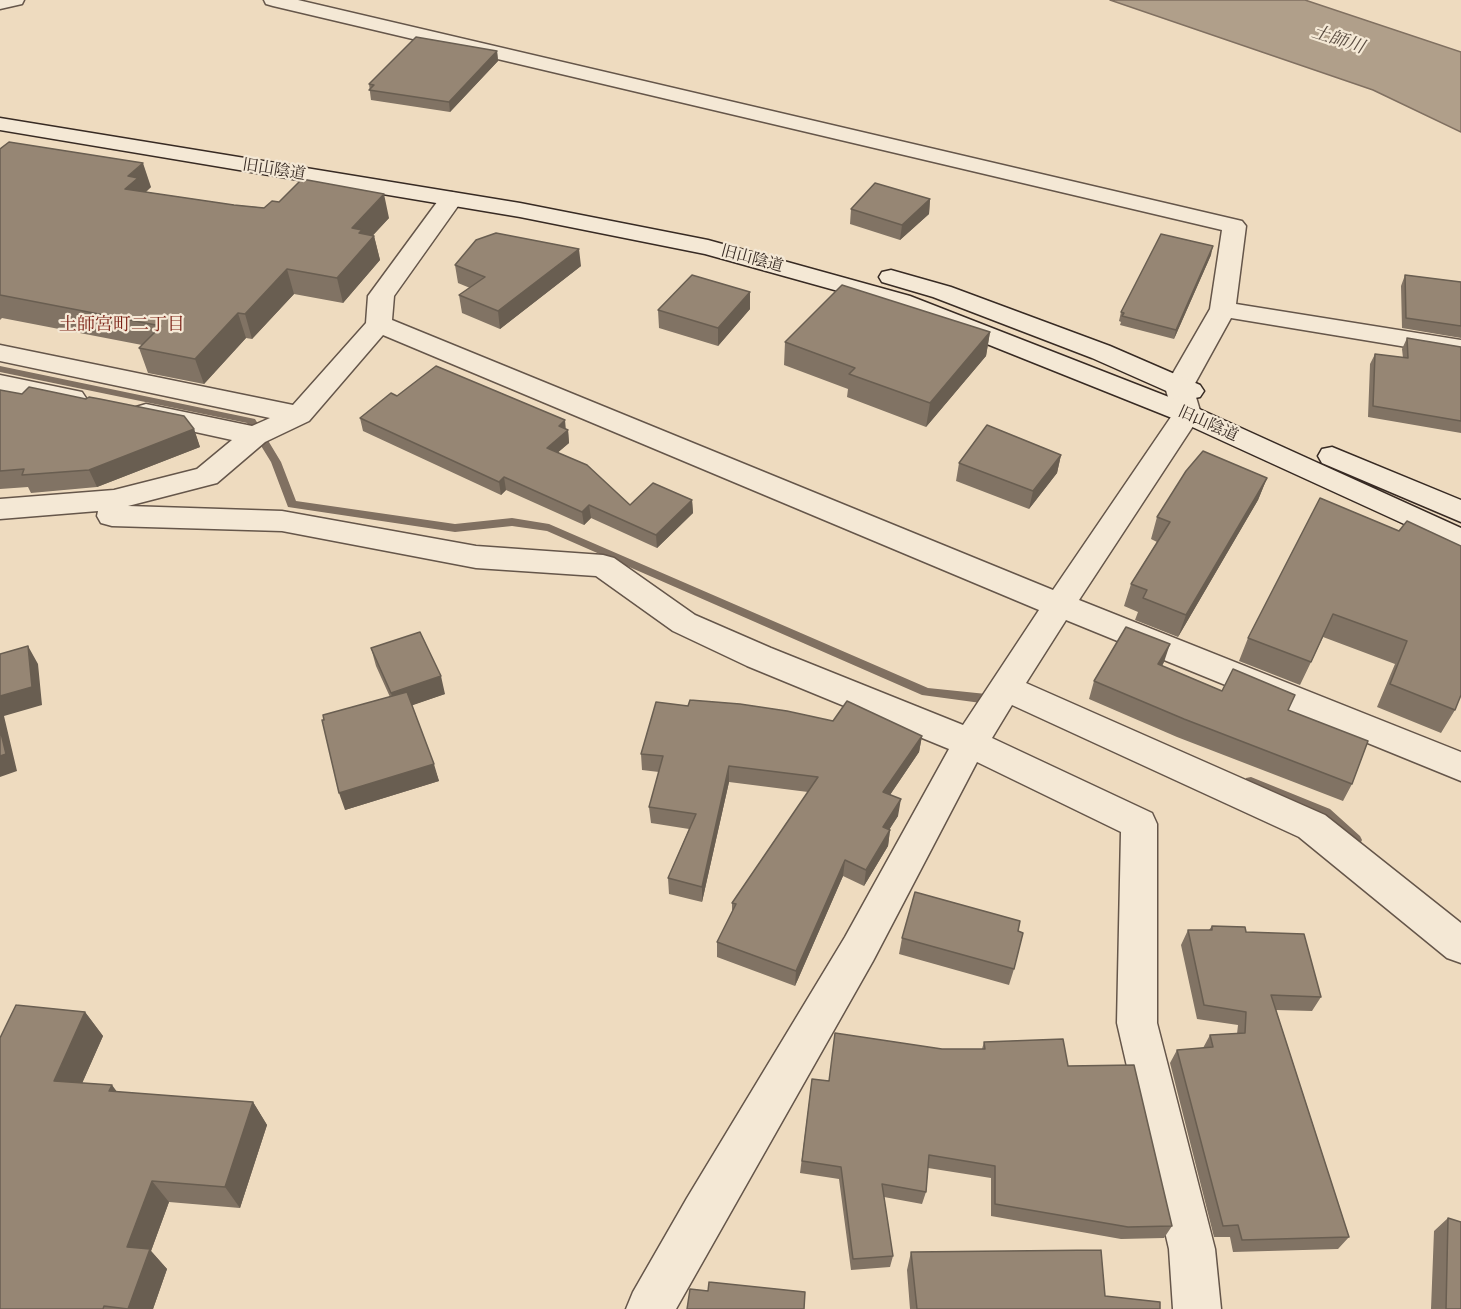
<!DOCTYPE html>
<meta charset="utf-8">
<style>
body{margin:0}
canvas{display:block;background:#eedbbf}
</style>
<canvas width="1461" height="1309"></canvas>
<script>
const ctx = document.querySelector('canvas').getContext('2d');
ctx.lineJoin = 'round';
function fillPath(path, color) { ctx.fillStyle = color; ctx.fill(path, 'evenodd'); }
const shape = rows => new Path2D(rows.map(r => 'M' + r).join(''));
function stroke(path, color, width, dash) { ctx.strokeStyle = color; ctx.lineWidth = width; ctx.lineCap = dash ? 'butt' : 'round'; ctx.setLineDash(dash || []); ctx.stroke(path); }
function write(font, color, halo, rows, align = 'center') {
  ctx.font = font + ' "EB Garamond","Noto Serif JP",serif'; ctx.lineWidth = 4.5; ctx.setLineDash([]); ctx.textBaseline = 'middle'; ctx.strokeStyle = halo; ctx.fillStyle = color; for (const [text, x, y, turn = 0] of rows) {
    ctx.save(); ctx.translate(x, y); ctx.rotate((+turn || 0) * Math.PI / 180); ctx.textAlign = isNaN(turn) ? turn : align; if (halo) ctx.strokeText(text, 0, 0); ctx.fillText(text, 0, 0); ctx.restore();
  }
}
const water = shape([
 [1110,0,1305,0,1461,52,1461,132,1373,90,1110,0]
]);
fillPath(water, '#b09f8a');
stroke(water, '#807061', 1.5);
fillPath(shape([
 [0,366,255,419,281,462,296,501,455,524,512,518,549,524,928,688,996,695,1000,697,1002,700,1000,703,996,705,922,695,547,531,512,526,455,532,288,507,271,462,247,423,0,372,0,366],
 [1251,777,1330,809,1360,836,1362,840,1360,844,1355,846,1350,844,1320,817,1246,786,1245,782,1246,778,1251,777]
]), '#807061');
const street = shape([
 [0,0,24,0,22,4,0,9,0,0],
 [264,0,298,0,1242,221,1246,226,1236,304,1461,340,1461,356,1231,318,1193,387,1201,414,1079,600,1461,752,1461,781,1066,620,1026,683,1325,815,1461,923,1461,963,1447,958,1299,837,1012,705,992,738,1152,813,1157,824,1157,1023,1215,1249,1221,1309,1173,1309,1169,1249,1117,1023,1121,832,977,762,873,961,676,1309,626,1309,633,1292,687,1198,845,937,949,749,747,666,673,631,596,576,476,568,282,531,112,526,101,523,97,516,98,511,0,519,0,499,114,490,197,469,232,440,136,419,132,413,136,407,146,404,252,426,270,418,0,361,0,345,293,405,366,323,368,296,443,194,451,192,459,194,463,199,394,296,392,320,1053,590,1173,414,1165,387,1210,309,1222,230,273,6,266,4,264,0],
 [383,335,1039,610,963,725,771,648,695,615,614,558,603,555,476,546,282,511,128,506,217,483,265,442,309,421,383,335],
 [0,375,82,392,86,398,82,404,72,406,0,391,0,375]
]);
const secondary = shape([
 [0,118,520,203,708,240,910,296,1197,408,1461,528,1461,550,1177,420,892,306,705,254,520,217,0,130,0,118],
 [891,270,951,287,1110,346,1200,385,1204,391,1200,397,1190,399,1180,397,1092,358,933,297,882,282,879,277,882,272,891,270],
 [1332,447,1461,500,1461,522,1322,463,1318,456,1322,449,1332,447]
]);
stroke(street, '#65564a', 3);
stroke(secondary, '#372a23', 3);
fillPath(street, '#f4e8d5');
fillPath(secondary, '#f4e8d5');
fillPath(shape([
 [497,51,498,61,450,112,371,100,369,84],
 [0,149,151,187,146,192,234,205,389,218,373,235,374,236,380,260,343,303,294,294,252,339,246,338,204,384,148,373,139,348,142,345,2,318,0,320],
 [930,199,929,214,900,240,850,224,851,209],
 [1211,255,1174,339,1120,325,1121,322,1119,321,1121,312],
 [455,265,581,266,500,329,462,313,459,295,470,288,458,283],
 [1405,275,1461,282,1461,338,1402,328,1401,286],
 [750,309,718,346,659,328,658,310],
 [990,332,986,356,926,427,847,397,848,389,784,365,785,342],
 [1407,338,1461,347,1461,433,1368,417,1370,364,1375,354,1403,358,1402,349],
 [0,390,194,429,200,447,97,487,31,493,28,487,0,489],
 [360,418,566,429,568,430,569,443,558,452,630,505,692,500,693,513,657,548,591,518,584,525,506,490,501,495,363,431],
 [1061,455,1057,473,1029,509,956,481,959,463],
 [1267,478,1258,500,1178,637,1135,620,1138,612,1124,606,1131,584,1157,542,1151,539,1157,517],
 [1399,531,1455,710,1441,733,1377,707,1395,664,1323,637,1300,685,1239,661,1248,638],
 [371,648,445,694,412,705,439,781,345,810,390,697,376,666],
 [1164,662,1162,666,1222,691,1288,710,1352,784,1343,801,1177,737,1089,699,1094,681],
 [688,706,833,721,922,736,919,752,890,795,898,816,889,829,890,830,888,846,864,886,843,876,795,986,717,957,717,942,732,912,732,903,808,792,729,782,702,902,669,894,668,878,689,829,651,823,649,807,659,772,642,770,641,754],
 [1212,926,1246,932,1321,997,1312,1011,1276,1010,1349,1237,1338,1249,1233,1252,1230,1237,1214,1237,1170,1063,1177,1050,1203,1048,1210,1035,1237,1034,1238,1025,1197,1019,1181,945,1188,930,1209,930],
 [1018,931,1014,969,1009,985,899,954,902,938],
 [85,1012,103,1036,82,1083,117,1092,253,1102,267,1125,240,1208,169,1202,151,1251,167,1269,153,1309,0,1309],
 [984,1042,1068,1066,1172,1226,1164,1238,1121,1239,991,1216,991,1178,928,1168,926,1192,922,1204,884,1197,893,1256,890,1267,851,1270,839,1179,800,1173,812,1079,829,1081,942,1049,982,1049],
 [1448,1218,1461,1309,1431,1309,1434,1231],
 [911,1252,1105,1296,1160,1309,910,1309,907,1270]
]), '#817364');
fillPath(shape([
 [497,51,498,61,450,112,449,102],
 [143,163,151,187,143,194,125,189,128,176],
 [384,194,389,218,365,244,374,236,380,260,343,303,337,278,352,228],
 [930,199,929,214,900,240,902,225],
 [1213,246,1211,255,1174,339,1176,330],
 [579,249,581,266,500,329,498,311],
 [287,269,294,294,252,339,245,314],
 [750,292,750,309,718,346,718,328],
 [238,313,246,338,204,384,195,359],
 [990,332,986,356,926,427,930,403],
 [565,420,566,431,568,430,569,443,548,461,547,448,559,426],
 [194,429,200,447,97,487,89,470],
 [1061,455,1057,473,1029,509,1033,491],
 [504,477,506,490,501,495,499,482],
 [1267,478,1258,500,1178,637,1186,615],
 [692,500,693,513,657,548,656,535],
 [589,505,591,518,584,525,582,512],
 [1170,644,1164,662,1152,682,1158,664],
 [28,646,38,664,42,705,4,716,17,771,0,777,0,696],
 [441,676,445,694,396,711,391,693],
 [922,736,919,752,881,808,883,792],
 [434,764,439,781,345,810,339,793],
 [729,766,729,782,702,902,702,887],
 [901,799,898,816,881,843,883,827],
 [890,830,888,846,864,886,866,870],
 [845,860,843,876,795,986,796,971],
 [85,1012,103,1036,73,1104,54,1081],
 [112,1085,129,1108,109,1091],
 [253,1102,267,1125,240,1208,225,1187],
 [152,1181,169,1202,151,1251,167,1269,153,1309,128,1309,127,1247]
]), '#695e51');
const building = shape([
 [416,37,497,51,449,102,369,90,374,85,369,84,416,37],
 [9,142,143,163,128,176,138,178,125,189,234,205,264,208,272,201,279,202,302,179,384,194,352,228,362,230,359,233,374,236,337,278,287,269,245,314,238,313,195,359,139,348,161,326,0,295,0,149,9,142],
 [875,183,930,199,902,225,851,209,875,183],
 [496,233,579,249,498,311,459,295,485,277,455,265,476,240,496,233],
 [1161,234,1213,246,1176,330,1122,316,1124,313,1121,312,1161,234],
 [692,275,750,292,718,328,658,310,692,275],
 [1405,275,1461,282,1461,326,1406,318,1405,275],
 [842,285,990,332,930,403,849,374,855,368,785,342,842,285],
 [1407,338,1461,347,1461,421,1373,406,1375,354,1408,358,1407,338],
 [436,366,565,420,559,426,568,430,547,448,587,465,630,505,653,483,692,500,656,535,589,505,582,512,504,477,499,482,360,418,391,393,397,396,436,366],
 [29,387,86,399,89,397,100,399,184,416,194,429,89,470,22,475,24,469,0,471,0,390,22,394,29,387],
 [987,425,1061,455,1033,491,959,463,987,425],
 [1203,451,1267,478,1186,615,1143,598,1147,590,1131,584,1170,522,1157,517,1186,471,1203,451],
 [1320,498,1399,531,1407,521,1461,546,1461,695,1455,710,1390,684,1407,641,1333,614,1311,662,1248,638,1320,498],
 [1126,627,1170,644,1158,664,1222,691,1233,669,1295,695,1288,710,1368,741,1352,784,1184,719,1094,681,1126,627],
 [420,632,441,676,391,693,371,648,420,632],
 [28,646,32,687,0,696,0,654,28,646],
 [407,692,434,764,339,793,322,720,324,720,323,715,407,692],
 [690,700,740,704,787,711,833,721,847,701,922,736,883,792,901,799,883,827,890,830,866,870,845,860,796,971,717,942,736,904,732,903,818,777,729,766,702,887,668,878,696,814,649,807,663,756,641,754,656,702,688,706,690,700],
 [0,729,6,754,0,756,0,729],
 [915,892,1020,921,1018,931,1023,933,1014,969,902,938,915,892],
 [1212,926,1245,927,1246,932,1304,934,1321,997,1271,995,1349,1237,1242,1240,1238,1225,1223,1226,1177,1050,1213,1047,1210,1035,1245,1033,1246,1012,1204,1005,1188,930,1212,930,1212,926],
 [16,1005,85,1012,54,1081,112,1085,109,1091,253,1102,225,1187,152,1181,127,1247,150,1249,128,1309,104,1306,103,1309,0,1309,0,1038,16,1005],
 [835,1033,942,1049,985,1049,984,1042,1063,1039,1068,1066,1134,1065,1172,1226,1128,1227,995,1204,995,1166,929,1155,926,1192,882,1184,893,1256,853,1259,841,1167,802,1161,812,1079,829,1081,835,1033],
 [1448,1218,1461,1222,1461,1309,1446,1309,1448,1218],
 [1101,1250,1105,1296,1160,1302,1160,1309,917,1309,911,1252,1101,1250],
 [709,1282,805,1292,804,1309,687,1309,690,1289,708,1291,709,1282]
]);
fillPath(building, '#968674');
stroke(building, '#695e51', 1.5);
write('16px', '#372a23', '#f4e8d5', [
 ["旧山陰道",274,170,9],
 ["旧山陰道",752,259,15],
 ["旧山陰道",1208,424,24]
]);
write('italic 18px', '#5b4d42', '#f4e8d5', [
 ["土師川",1338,40,18]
]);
write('18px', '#7a1f14', '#f4e8d5', [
 ["土師宮町二丁目",122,325]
]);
</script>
